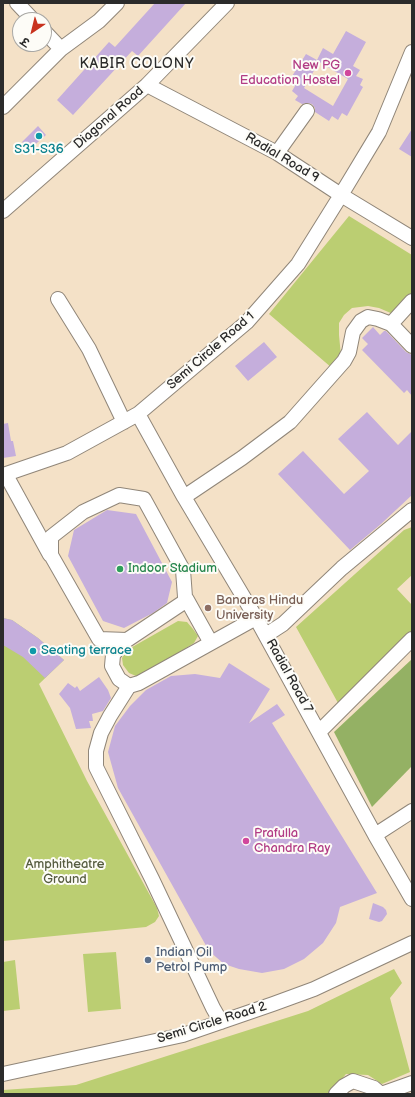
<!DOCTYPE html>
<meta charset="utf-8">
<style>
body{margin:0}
#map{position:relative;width:415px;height:1097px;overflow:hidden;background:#f4e1c7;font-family:"Balsamiq Sans","Playpen Sans Deva",sans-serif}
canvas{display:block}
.frame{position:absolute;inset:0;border:4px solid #2b2b2b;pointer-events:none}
.north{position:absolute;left:12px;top:12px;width:40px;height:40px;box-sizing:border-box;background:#fdfcf7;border:1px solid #a9a8a5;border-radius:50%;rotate:215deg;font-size:11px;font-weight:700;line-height:16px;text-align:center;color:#2b2b2b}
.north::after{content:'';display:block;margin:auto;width:14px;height:18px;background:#c8321e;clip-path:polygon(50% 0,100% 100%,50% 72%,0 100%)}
</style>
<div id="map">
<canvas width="415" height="1097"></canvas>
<div class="frame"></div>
<div class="north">उ</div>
</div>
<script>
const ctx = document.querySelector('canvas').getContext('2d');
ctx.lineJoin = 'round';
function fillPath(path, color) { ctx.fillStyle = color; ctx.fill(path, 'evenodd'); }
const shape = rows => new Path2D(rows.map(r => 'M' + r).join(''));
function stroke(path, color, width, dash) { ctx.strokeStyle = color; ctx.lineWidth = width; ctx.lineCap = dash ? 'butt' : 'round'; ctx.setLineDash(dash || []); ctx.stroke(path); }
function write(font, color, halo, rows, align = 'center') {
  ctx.font = font + ' "Balsamiq Sans",sans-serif'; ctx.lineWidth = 4; ctx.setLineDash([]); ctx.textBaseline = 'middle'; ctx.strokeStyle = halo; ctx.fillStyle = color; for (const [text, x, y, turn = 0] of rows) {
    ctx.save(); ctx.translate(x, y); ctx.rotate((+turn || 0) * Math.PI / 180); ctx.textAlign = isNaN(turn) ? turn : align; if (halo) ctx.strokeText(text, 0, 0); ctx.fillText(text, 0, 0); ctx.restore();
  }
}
fillPath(shape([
 [349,216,412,255,412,292,393,314,379,308,368,306,352,308,344,315,339,323,339,335,341,356,332,368,269,314],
 [412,527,412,575,397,589,412,605,412,634,338,703,296,627,404,530],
 [3,618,12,620,38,638,64,660,39,684,87,781,157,908,159,916,155,922,146,927,3,941],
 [178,621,187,622,193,629,198,636,194,643,145,674,136,676,129,673,123,665,122,658,127,650],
 [116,952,121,1009,88,1012,83,954],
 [15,960,20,1009,3,1011,3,962],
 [394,969,402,983,390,998,410,1072,382,1084,368,1075,346,1074,329,1094,3,1094,3,1090,76,1085,308,1011]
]), '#bbce72');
fillPath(shape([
 [412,659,412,766,372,807,334,732]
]), '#94b164');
fillPath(shape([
 [155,3,186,3,138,56,132,51,73,115,57,100,109,42,115,47],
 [346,31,366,42,353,66,360,70,356,76,363,79,360,85,363,87,347,116,342,113,338,120,332,116,329,121,315,112,315,108,312,104,307,103,302,104,295,100,298,96,292,91,295,86,289,81,306,54,317,60,323,48,333,54],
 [319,62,348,79,333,106,304,88],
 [38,126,46,135,30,149,22,142],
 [412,129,412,157,399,149],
 [373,327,380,335,384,331,386,331,406,352,412,355,412,396,407,390,404,393,362,350,368,344,362,338],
 [264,342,277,357,248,381,235,366],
 [367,412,398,445,412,431,412,495,381,524,350,550,278,474,303,451,344,494,369,471,338,439],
 [8,423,11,441,13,441,16,456,3,458,3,424],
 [107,510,136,514,172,582,167,603,153,613,124,628,103,621,68,556,74,530],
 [3,618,12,620,38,638,64,660,45,678,23,657,3,645],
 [229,663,270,689,249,723,277,704,285,715,272,723,377,893,340,907,336,923,323,943,304,959,284,969,262,973,239,969,224,964,209,951,118,788,108,752,115,726,130,706,146,690,171,676,195,674,220,678],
 [99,677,108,690,111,698,103,711,92,714,93,721,89,721,91,728,76,729,70,708,59,694,68,683,75,688,77,686,80,691],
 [373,903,383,907,386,910,387,914,382,921,379,922,369,919]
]), '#c5aedc');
const minor = shape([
 [17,3,33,20],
 [44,31,61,49],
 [147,85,277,153,341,195,412,238],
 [3,107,61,49,99,21,117,3],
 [277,153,307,111],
 [3,211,147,85,227,3],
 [58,299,89,349,124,422],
 [391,324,412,346],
 [138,414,184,497,256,618,375,835,412,899],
 [3,475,67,453,138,414,247,322,298,264,341,195,379,132,412,52],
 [6,475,50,555],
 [184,497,242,458,290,422,344,361,349,352,353,332,361,321,368,317,378,319,391,324,412,301],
 [187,600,127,640,99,639,51,555,51,537,83,512,119,495,144,499,183,570,185,597,187,600,211,643],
 [266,635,283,624,342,568,412,510],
 [127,640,120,646,113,655,112,666,119,679,129,686],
 [319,732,412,639],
 [375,835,412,811],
 [221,1022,213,1008,152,879,96,767,96,751,101,733,110,716,129,686,139,683,256,618],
 [3,1074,183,1035,273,1004,314,989,412,943],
 [336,1094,344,1086,353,1081,374,1088,381,1094,412,1083]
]);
stroke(minor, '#908679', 16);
stroke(minor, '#fff', 14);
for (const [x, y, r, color] of [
 [348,73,4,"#d1479c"],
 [39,136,4,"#0f9aa8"],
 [120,569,4,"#2e9e5b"],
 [208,608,4,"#8d6e63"],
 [33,651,4,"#0f9aa8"],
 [246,841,4,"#d1479c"],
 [148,960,4,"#5c6f8a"]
]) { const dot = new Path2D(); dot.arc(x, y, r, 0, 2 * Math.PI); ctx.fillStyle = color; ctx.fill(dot); stroke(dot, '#fdfcf7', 1.5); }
write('13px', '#b23c85', '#fdfcf7', [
 ["New PG",340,66],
 ["Education Hostel",340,81],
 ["Prafulla",254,834,"left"],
 ["Chandra Ray",254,849,"left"]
], 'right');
write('13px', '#2b2b2b', '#fdfcf7', [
 ["Diagonal Road",109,118,-41],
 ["Radial Road 9",282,158,31],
 ["Semi Circle Road 1",211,351,-41],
 ["Radial Road 7",289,676,61],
 ["Semi Circle Road 2",212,1023,-17]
]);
write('13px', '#0d838f', '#fdfcf7', [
 ["S31-S36",39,150],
 ["Seating terrace",41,651,"left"]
]);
write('13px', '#27864d', '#fdfcf7', [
 ["Indoor Stadium",128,569]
], 'left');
write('13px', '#785e54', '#fdfcf7', [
 ["Banaras Hindu",216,601],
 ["University",216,616]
], 'left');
write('13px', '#565c40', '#fdfcf7', [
 ["Amphitheatre",65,865],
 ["Ground",65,880]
]);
write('13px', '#4e5e75', '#fdfcf7', [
 ["Indian Oil",156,953],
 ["Petrol Pump",156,968]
], 'left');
ctx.letterSpacing = '1px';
write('14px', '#2b2b2b', '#fdfcf7', [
 ["KABIR COLONY",137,64]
]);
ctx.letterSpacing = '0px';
</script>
